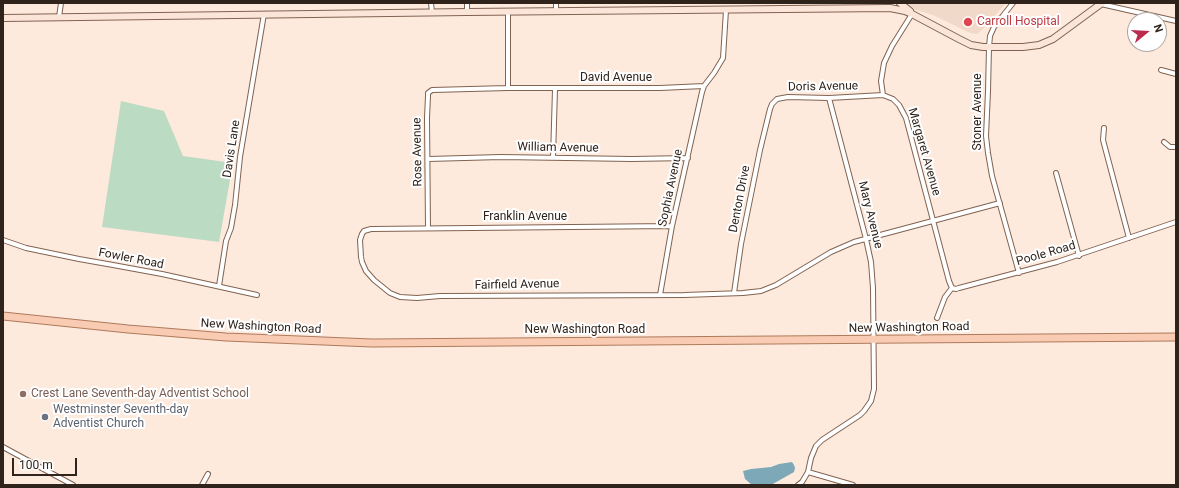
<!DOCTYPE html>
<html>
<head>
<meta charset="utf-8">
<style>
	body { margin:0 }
	#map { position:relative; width:1179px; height:488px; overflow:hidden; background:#feeadd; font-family:Roboto,sans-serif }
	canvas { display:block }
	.frame { position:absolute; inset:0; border:4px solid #2f231b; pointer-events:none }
	.north { position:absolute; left:1127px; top:12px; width:40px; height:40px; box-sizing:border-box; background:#fff; border:1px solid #aca7a4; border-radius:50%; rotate:72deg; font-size:11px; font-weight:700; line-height:16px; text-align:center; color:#2f231b }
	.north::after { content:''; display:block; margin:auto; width:14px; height:18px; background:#bc2b4d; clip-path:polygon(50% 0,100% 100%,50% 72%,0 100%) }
	.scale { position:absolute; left:12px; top:458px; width:65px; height:18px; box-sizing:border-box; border:2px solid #2f231b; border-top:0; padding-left:5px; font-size:12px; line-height:14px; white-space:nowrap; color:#2f231b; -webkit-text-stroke:3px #fff; paint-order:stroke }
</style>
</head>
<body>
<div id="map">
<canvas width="1179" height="488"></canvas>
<div class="frame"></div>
<div class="north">N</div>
<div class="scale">100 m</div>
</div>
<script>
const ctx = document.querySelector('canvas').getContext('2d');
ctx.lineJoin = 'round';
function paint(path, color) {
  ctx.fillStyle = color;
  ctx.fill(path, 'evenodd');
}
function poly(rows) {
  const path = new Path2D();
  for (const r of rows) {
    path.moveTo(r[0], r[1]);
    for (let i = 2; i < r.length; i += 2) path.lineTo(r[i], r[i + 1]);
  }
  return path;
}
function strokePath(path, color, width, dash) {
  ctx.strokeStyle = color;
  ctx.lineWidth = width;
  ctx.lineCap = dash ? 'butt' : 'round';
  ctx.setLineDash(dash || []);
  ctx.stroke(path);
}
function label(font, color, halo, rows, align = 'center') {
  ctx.font = font + ' Roboto,sans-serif';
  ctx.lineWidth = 4;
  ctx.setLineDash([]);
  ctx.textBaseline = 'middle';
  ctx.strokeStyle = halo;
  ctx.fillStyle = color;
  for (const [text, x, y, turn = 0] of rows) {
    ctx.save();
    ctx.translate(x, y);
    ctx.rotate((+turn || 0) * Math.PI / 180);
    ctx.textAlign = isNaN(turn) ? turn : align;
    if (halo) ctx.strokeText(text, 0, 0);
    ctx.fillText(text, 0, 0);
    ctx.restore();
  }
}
const built = poly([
	[897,3,1006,3,982,30,977,34,970,33,933,15,899,5]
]);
const green = poly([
	[121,101,164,111,183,156,233,163,219,242,102,227]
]);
const water = poly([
	[792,462,794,465,795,468,794,472,771,485,752,485,745,479,743,471,751,469,771,467,779,464]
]);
const street = poly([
	[431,3,432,12],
	[556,3,556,11],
	[1013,3,994,27,990,36,989,47,988,91,986,136,988,153,992,176,1019,273],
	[1101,4,1176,21],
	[467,12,467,3],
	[59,17,61,3],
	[1161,70,1176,74],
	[508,88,508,11],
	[883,95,881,81,884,63,892,46,912,14],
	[1104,128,1103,140,1129,238],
	[1164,142,1170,147,1176,147],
	[553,158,555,89],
	[428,159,501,157,632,159,688,158],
	[1056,173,1079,256],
	[672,226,371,229,364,231,362,234,360,240,361,257,362,262,366,271,374,280,390,293,400,297,417,298,440,296,684,295,743,293,761,291,776,285,831,252,854,242,1000,203],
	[428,228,427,118,428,96,428,93,432,90,508,88,660,88,704,86],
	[3,240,26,248,79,259,113,265,162,274,257,295],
	[219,286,226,241,231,228,235,205,240,157,264,14],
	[952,288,956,289,959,288,1057,262,1176,222],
	[734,293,741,244,760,150,770,109,772,104,777,99,788,97,829,98,883,95,893,99,899,105,906,118,949,281,952,288],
	[660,295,672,226,702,92,704,86,714,73,723,58,726,10],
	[937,318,945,297,952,288],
	[3,447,73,485],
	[808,472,853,485],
	[202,485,208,474],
	[798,485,802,482,808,472,811,458,816,446,822,440,860,415,864,411,871,401,874,389,873,288,871,262,866,239,829,98]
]);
const secondary = poly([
	[900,3,910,11],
	[3,18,467,12,890,8,905,11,912,14,959,39,971,45,983,47,1023,47,1039,45,1053,39,1102,3]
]);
const primary = poly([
	[3,316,128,329,226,337,372,343,1176,337]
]);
const markers = [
	[968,22,5,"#e0444e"],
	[23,394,4,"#8d6e63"],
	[45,417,4,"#6b7280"]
];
const healthNames = [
	["Carroll Hospital",977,22]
];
const streetNames = [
	["David Avenue",616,78],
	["Doris Avenue",823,87,-1],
	["Stoner Avenue",978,112,-90],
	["William Avenue",558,148,1],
	["Davis Lane",232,149,-81],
	["Rose Avenue",418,152,-91],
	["Margaret Avenue",924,152,74],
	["Sophia Avenue",671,188,-78],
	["Denton Drive",740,199,-79],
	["Mary Avenue",870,215,76],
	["Franklin Avenue",525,217],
	["Poole Road",1046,254,-16],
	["Fowler Road",131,259,11],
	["Fairfield Avenue",517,285,-1],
	["New Washington Road",261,327,3],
	["New Washington Road",909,328,-1],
	["New Washington Road",585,330]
];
const educationNames = [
	["Crest Lane Seventh-day Adventist School",31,394]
];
const worshipNames = [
	["Westminster Seventh-day",53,410],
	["Adventist Church",53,424]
];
paint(built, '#f1d9ca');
paint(green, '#bcdbc3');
paint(water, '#7ca8b7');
strokePath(street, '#806351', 6);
strokePath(secondary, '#806351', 8);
strokePath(primary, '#ae7a5c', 9);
strokePath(street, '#fff', 4);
strokePath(secondary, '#fbe5d9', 6);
strokePath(primary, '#f8cbb2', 7);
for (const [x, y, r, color] of markers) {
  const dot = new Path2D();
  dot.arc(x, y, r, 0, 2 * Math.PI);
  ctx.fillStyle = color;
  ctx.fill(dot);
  strokePath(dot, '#fff', 1.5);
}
label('12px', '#be3a42', '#fff', healthNames, 'left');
label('12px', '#2f231b', '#fff', streetNames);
label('12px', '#785e54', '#fff', educationNames, 'left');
label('12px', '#5b616d', '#fff', worshipNames, 'left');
</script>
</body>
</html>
